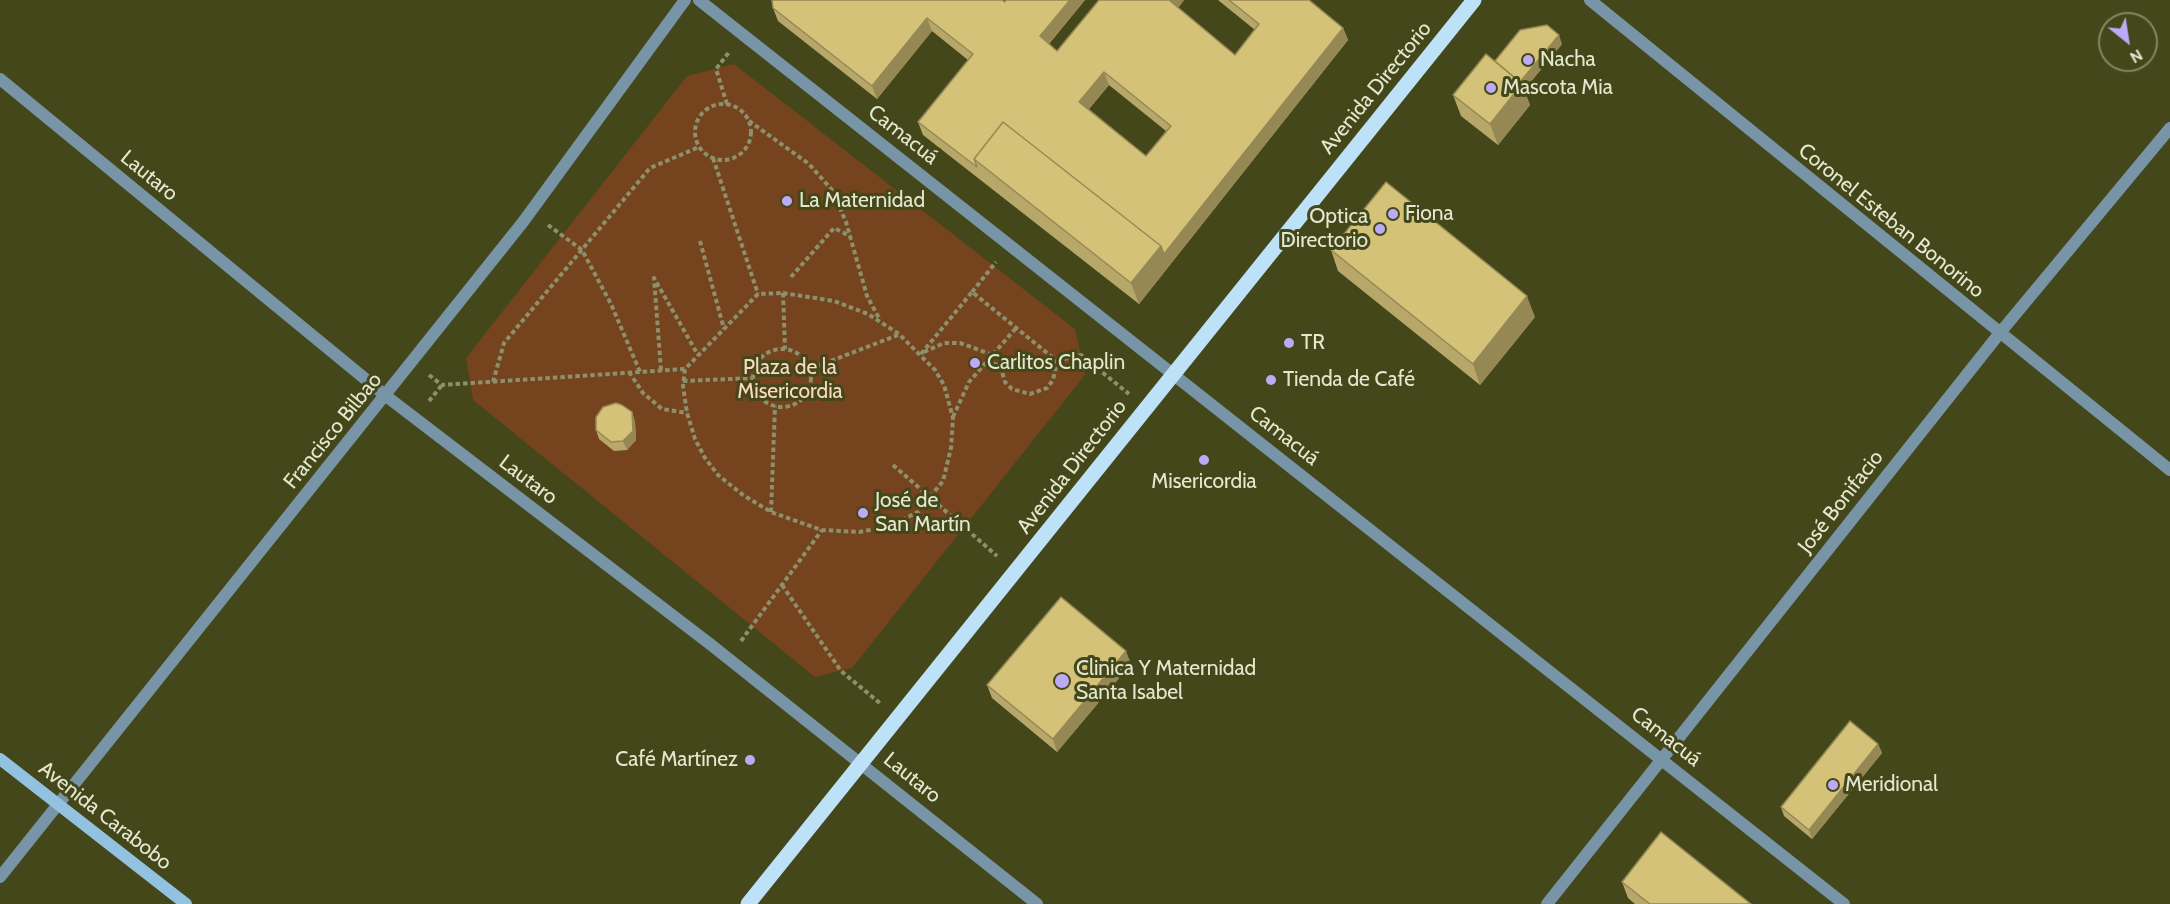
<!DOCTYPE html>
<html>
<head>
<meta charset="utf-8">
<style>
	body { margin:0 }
	#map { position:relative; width:2170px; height:904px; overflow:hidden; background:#43471a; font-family:Cabin,sans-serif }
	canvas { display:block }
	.north { position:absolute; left:2098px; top:12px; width:60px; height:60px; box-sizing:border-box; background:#43471a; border:2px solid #838762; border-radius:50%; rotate:150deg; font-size:16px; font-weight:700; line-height:24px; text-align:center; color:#e4e8cf }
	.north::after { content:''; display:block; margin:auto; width:21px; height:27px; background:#bcaaf6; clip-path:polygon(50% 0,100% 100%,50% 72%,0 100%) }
</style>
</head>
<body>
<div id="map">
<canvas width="2170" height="904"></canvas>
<div class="north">N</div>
</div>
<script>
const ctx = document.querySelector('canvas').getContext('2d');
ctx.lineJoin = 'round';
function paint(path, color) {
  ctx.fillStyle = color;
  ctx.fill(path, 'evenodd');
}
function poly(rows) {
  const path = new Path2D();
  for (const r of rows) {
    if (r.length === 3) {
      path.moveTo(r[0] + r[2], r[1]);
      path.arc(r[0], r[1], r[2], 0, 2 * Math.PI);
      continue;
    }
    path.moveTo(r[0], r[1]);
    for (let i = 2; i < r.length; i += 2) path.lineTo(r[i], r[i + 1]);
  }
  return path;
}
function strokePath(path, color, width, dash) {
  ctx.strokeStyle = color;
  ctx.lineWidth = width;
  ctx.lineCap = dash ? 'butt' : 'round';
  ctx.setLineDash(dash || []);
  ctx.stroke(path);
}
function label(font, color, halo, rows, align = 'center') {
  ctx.font = font + ' Cabin,sans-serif';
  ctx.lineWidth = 6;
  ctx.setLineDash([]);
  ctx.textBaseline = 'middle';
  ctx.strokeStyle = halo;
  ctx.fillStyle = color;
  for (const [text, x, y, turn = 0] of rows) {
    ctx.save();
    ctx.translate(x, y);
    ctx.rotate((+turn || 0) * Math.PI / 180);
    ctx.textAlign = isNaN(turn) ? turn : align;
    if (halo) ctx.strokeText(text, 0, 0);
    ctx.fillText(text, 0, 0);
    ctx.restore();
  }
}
const green = poly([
	[734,64,1075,329,1085,375,852,668,815,677,473,400,466,358,687,76]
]);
const path = poly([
	[723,132,28],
	[727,104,716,69,730,51],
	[749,121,809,164,832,190,846,222,867,296,880,320],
	[713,158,758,294],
	[548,225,582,250,611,304,640,372],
	[700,241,724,329],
	[791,277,834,228,850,236],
	[972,292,996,262],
	[783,293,834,301,868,314,899,334,935,370,944,385,953,418,951,448,943,481,918,512,890,526,859,532,822,530,771,512,743,495,718,475,705,458,695,439,687,413,683,386,685,369,758,294,783,293],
	[783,293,785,349],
	[782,378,29],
	[924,352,944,343,960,343,993,355],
	[921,354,972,292,1057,361],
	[1057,361,1081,355,1129,394],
	[986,363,1000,365,1005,382,1012,389,1030,394,1047,388,1053,380,1057,361],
	[810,369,898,335],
	[661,370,654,278,698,355],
	[629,372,643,393,662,409,687,413],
	[429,375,442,385,685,369],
	[683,381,753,378],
	[493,382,504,343,650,168,699,147],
	[429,401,442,385],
	[953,417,969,382,1016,328],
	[893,465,997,556],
	[771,512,775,406],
	[782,585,841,671,881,704],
	[741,641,822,530]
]);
const street = poly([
	[699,0,1844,904],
	[1590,0,2170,470],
	[0,79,386,396,710,644,1037,904],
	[0,877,523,222,685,0],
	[1547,904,1999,334,2170,128]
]);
const secondary = poly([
	[0,759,186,904]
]);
const primary = poly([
	[748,904,1474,0]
]);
const wall = poly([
	[1006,0,1085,0,1049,44,1057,51,1099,0,1184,0,1178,8,1235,55,1255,30,1218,0,1309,0,1343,28,1348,40,1139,304,923,135,918,122,968,60,932,31,877,99,778,21,773,8,1005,2],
	[1109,85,1166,131,1146,156,1089,109],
	[1562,44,1524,90,1530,105,1498,145,1461,116,1453,95,1495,61],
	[1331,250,1535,317,1480,385,1338,271],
	[632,412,635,422,636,440,627,450,614,451,599,439,596,430],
	[1131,664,1057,752,992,698,987,685],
	[1878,744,1882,753,1812,839,1784,816,1781,807],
	[1622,882,1751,904,1635,904,1628,898]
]);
const shadedWall = poly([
	[1070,0,1085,0,1044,49,1040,36],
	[1169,0,1184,0,1173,14],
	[927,18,932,31,877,99,872,86],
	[1343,28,1348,40,1139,304,1131,283,1161,246],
	[1559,35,1562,44,1524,90,1530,105,1498,145,1490,124,1516,87],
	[1104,72,1109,85,1084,115,1079,102],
	[1527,296,1535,317,1480,385,1473,364],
	[632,412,635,422,636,440,627,450,623,441],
	[1126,651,1131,664,1057,752,1053,739],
	[1878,744,1882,753,1812,839,1809,830]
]);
const building = poly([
	[772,0,1002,0,1005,2,1006,0,1070,0,1040,36,1057,51,1099,0,1169,0,1235,55,1259,24,1229,0,1309,0,1343,28,1164,254,1161,246,1003,122,974,159,977,167,918,122,973,54,927,18,872,86,773,8,772,0],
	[1104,72,1171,126,1146,156,1079,102,1104,72],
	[1547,25,1559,35,1520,82,1495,61,1520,30,1547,25],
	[1486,54,1522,84,1490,124,1453,95,1486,54],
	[1003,122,1161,246,1131,283,974,159,1003,122],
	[1386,182,1527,296,1473,364,1331,250,1386,182],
	[616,403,622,405,632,412,633,431,623,441,611,442,596,430,596,417,603,407,616,403],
	[1061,597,1126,651,1053,739,987,685,1061,597],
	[1850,721,1878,744,1809,830,1781,807,1850,721],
	[1661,832,1751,904,1650,904,1622,882,1661,832]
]);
const markers = [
	[1528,60,6,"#bcaaf6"],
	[1491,88,6,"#bcaaf6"],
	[787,201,6,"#bcaaf6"],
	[1393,214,6,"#bcaaf6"],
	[1380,229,6,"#bcaaf6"],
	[1289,343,6,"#bcaaf6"],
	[975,363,6,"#bcaaf6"],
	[1271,380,6,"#bcaaf6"],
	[1204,460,6,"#bcaaf6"],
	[863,513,6,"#bcaaf6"],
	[1062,681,8,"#bcaaf6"],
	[750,760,6,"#bcaaf6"],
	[1833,785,6,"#bcaaf6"]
];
const poiNames = [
	["Nacha",1540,60],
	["Mascota Mia",1503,88],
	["La Maternidad",799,201],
	["Fiona",1405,214],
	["Optica",1368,217,"right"],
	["Directorio",1368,241,"right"],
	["TR",1301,343],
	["Carlitos Chaplin",987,363],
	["Tienda de Café",1283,380],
	["Misericordia",1204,482,"center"],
	["José de",875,501],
	["San Martín",875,525],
	["Clinica Y Maternidad",1076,669],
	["Santa Isabel",1076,693],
	["Café Martínez",738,760,"right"],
	["Meridional",1845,785]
];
const streetNames = [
	["Avenida Directorio",1376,88,-51],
	["Camacuá",903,135,38],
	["Lautaro",149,176,39],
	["Coronel Esteban Bonorino",1891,221,39],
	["Francisco Bilbao",333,431,-51],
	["Camacuá",1284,436,38],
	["Avenida Directorio",1072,467,-52],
	["Lautaro",528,480,37],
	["José Bonifacio",1841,502,-52],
	["Camacuá",1666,737,38],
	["Lautaro",912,778,39],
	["Avenida Carabobo",105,816,38]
];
const parkNames = [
	["Plaza de la",790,368],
	["Misericordia",790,392]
];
paint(green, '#75431d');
strokePath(path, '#8c906c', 4, [4.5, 3]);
strokePath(street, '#7795a7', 12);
strokePath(secondary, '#92c2df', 12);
strokePath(primary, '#bde1f7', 15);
paint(wall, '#b7a768');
paint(shadedWall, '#958855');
paint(building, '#d5c279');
strokePath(building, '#958855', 1.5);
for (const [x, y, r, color] of markers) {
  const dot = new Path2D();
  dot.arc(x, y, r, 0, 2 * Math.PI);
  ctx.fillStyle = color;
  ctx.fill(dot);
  strokePath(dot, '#43471a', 2);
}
label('21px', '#e4e8cf', '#43471a', poiNames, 'left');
label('21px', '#e4e8cf', '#43471a', streetNames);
label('21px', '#fcd9c2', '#43471a', parkNames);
</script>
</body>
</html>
